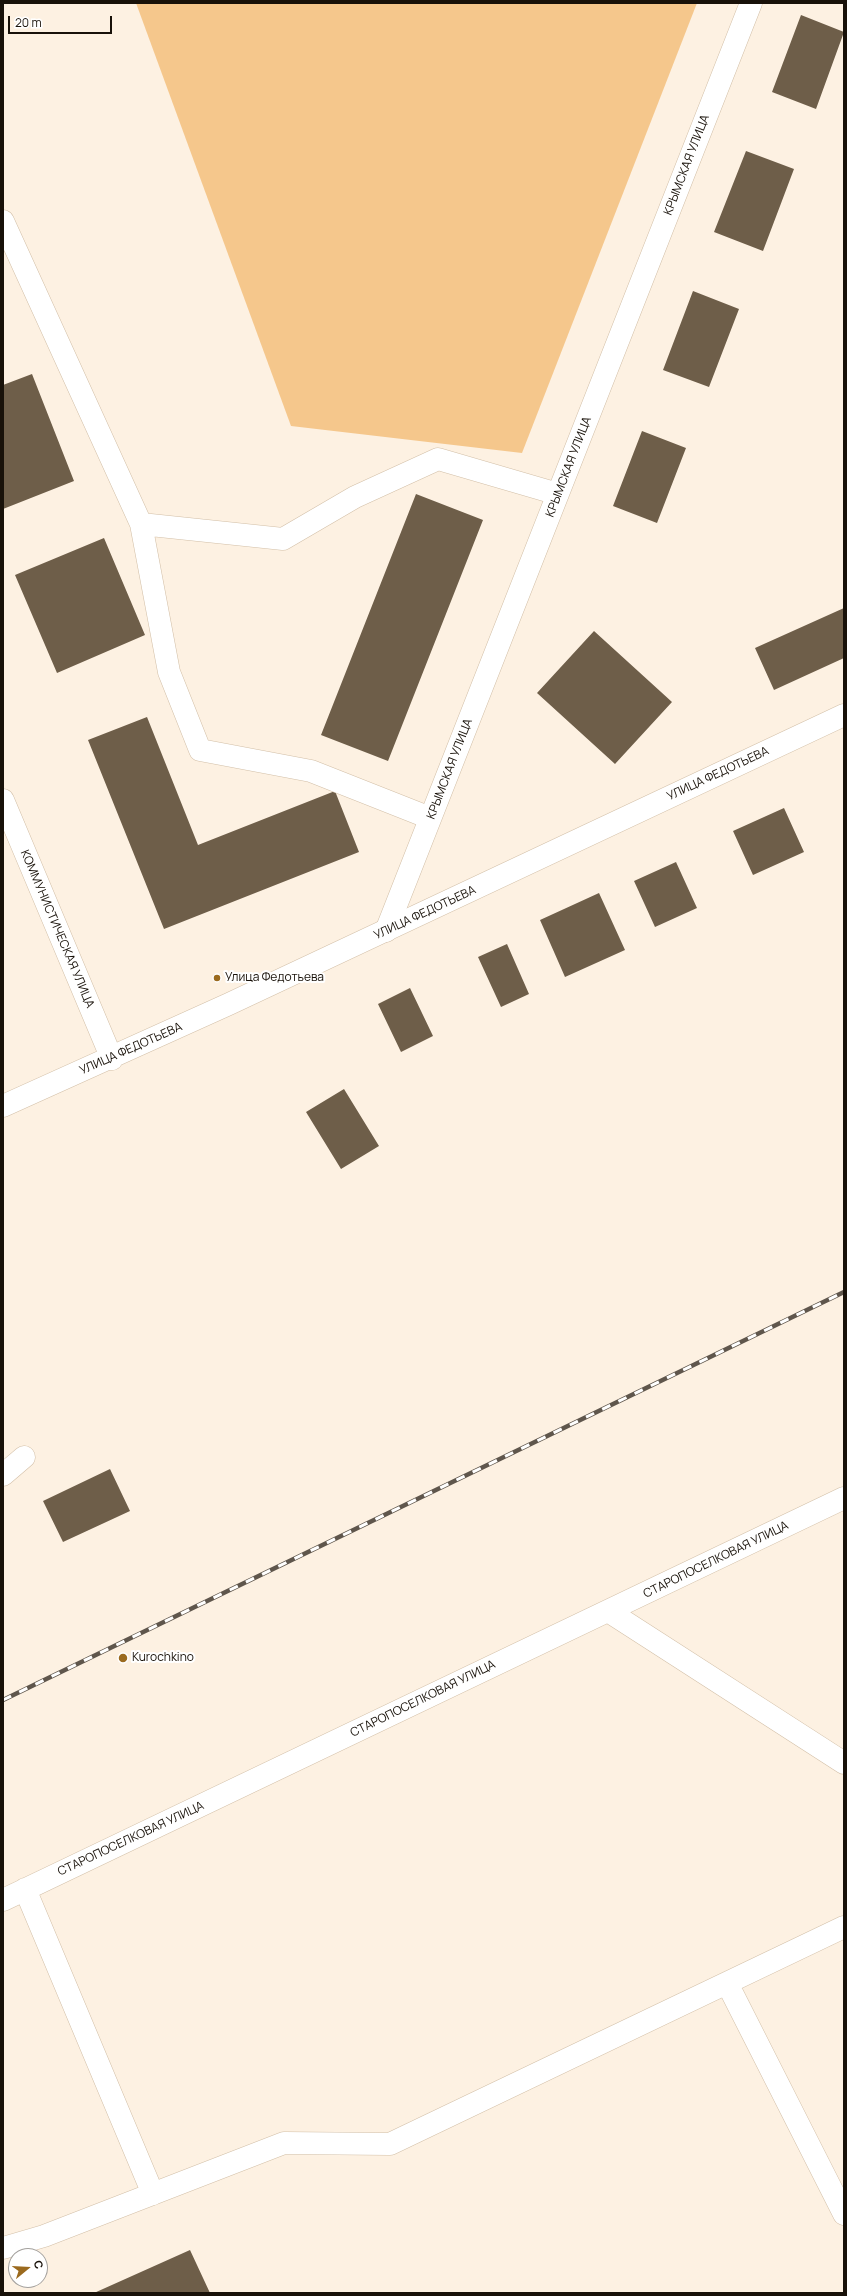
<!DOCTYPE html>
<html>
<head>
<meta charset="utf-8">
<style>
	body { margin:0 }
	#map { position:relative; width:847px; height:2296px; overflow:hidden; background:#fdf1e2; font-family:Manrope,sans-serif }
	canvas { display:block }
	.frame { position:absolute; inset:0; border:4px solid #181109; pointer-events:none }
	.north { position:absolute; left:8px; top:2248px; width:40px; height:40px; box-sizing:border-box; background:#fff; border:1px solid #a3a09d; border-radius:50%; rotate:72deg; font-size:11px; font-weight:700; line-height:16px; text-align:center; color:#181109 }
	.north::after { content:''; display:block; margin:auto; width:14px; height:18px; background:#9b6a1e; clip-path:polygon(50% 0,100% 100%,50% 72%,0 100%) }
	.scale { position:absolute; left:8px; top:16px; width:104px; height:18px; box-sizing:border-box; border:2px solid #181109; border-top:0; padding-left:5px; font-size:12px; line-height:14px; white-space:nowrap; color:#181109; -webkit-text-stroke:3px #fff; paint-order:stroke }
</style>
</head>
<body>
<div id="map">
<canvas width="847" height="2296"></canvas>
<div class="frame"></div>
<div class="north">С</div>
<div class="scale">20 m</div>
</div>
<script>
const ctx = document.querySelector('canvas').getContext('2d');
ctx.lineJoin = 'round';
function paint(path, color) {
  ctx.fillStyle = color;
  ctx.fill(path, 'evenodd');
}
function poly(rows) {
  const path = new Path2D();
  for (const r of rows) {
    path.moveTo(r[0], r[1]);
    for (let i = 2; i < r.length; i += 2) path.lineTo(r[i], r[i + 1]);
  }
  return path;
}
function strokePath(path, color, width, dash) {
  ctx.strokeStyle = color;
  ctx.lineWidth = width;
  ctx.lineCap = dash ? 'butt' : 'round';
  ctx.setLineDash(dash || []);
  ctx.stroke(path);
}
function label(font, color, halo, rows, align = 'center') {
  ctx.font = font + ' Manrope,sans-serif';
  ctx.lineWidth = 4;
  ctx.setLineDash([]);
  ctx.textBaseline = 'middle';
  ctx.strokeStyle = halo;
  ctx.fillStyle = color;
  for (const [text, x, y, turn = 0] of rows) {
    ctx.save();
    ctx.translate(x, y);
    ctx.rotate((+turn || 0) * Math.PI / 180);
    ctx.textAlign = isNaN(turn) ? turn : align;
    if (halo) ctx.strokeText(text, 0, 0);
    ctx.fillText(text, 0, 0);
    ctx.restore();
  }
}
const green = poly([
	[136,3,697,3,522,453,291,426]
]);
const building = poly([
	[801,15,844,32,816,109,772,92],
	[746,151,794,169,763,251,714,232],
	[693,291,739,309,709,387,663,370],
	[32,374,74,481,3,509,3,385],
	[642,431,686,448,657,523,613,506],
	[416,494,483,520,388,761,321,735],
	[104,538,145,635,57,673,15,575],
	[844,608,844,658,774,690,755,648],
	[594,631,672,702,615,764,537,693],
	[147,717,198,845,335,791,359,852,164,929,88,740],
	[784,808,804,852,753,875,733,831],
	[676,862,697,908,655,927,634,881],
	[599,893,625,950,565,977,540,920],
	[507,944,529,994,501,1007,478,957],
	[410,988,433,1036,401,1052,378,1004],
	[344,1089,379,1146,341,1169,306,1112],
	[110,1469,130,1511,63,1542,43,1501],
	[190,2250,210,2293,94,2293]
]);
const minor = poly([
	[3,221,141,524,169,672,200,750,311,771,430,818],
	[141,524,283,539,355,497,438,459,558,494],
	[386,931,751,3],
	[3,1475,24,1457],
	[608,1611,844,1763],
	[25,1889,153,2194],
	[3,1900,844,1498],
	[727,1983,844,2214],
	[3,2248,44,2236,284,2143,390,2144,844,1927]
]);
const major = poly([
	[3,800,112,1059],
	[3,1106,229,1004,844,715]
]);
const rail = poly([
	[3,1700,844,1292]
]);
const markers = [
	[217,978,4,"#9b6a1e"],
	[123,1658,5,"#9b6a1e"]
];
const streetNames = [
	["КРЫМСКАЯ УЛИЦА",687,165,-69],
	["КРЫМСКАЯ УЛИЦА",569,467,-69],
	["КРЫМСКАЯ УЛИЦА",450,769,-69],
	["УЛИЦА ФЕДОТЬЕВА",718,774,-25],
	["УЛИЦА ФЕДОТЬЕВА",425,913,-25],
	["КОММУНИСТИЧЕСКАЯ УЛИЦА",57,929,67],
	["УЛИЦА ФЕДОТЬЕВА",131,1049,-24],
	["СТАРОПОСЕЛКОВАЯ УЛИЦА",716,1560,-26],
	["СТАРОПОСЕЛКОВАЯ УЛИЦА",423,1699,-26],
	["СТАРОПОСЕЛКОВАЯ УЛИЦА",131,1839,-25]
];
const poiNames = [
	["Улица Федотьева",225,978],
	["Kurochkino",132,1658]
];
paint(green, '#f5c78c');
paint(building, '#6e5e49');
strokePath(minor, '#d2bfa7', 23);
strokePath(major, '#d2bfa7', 23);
strokePath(minor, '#fff', 22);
strokePath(major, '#fff', 22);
strokePath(rail, '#5f564c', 4.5);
strokePath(rail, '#fff', 3, [9]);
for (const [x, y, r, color] of markers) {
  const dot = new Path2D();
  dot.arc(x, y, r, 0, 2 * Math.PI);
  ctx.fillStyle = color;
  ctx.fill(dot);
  strokePath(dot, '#fff', 1.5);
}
label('12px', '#181109', '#fff', streetNames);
label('12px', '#181109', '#fff', poiNames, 'left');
</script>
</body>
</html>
